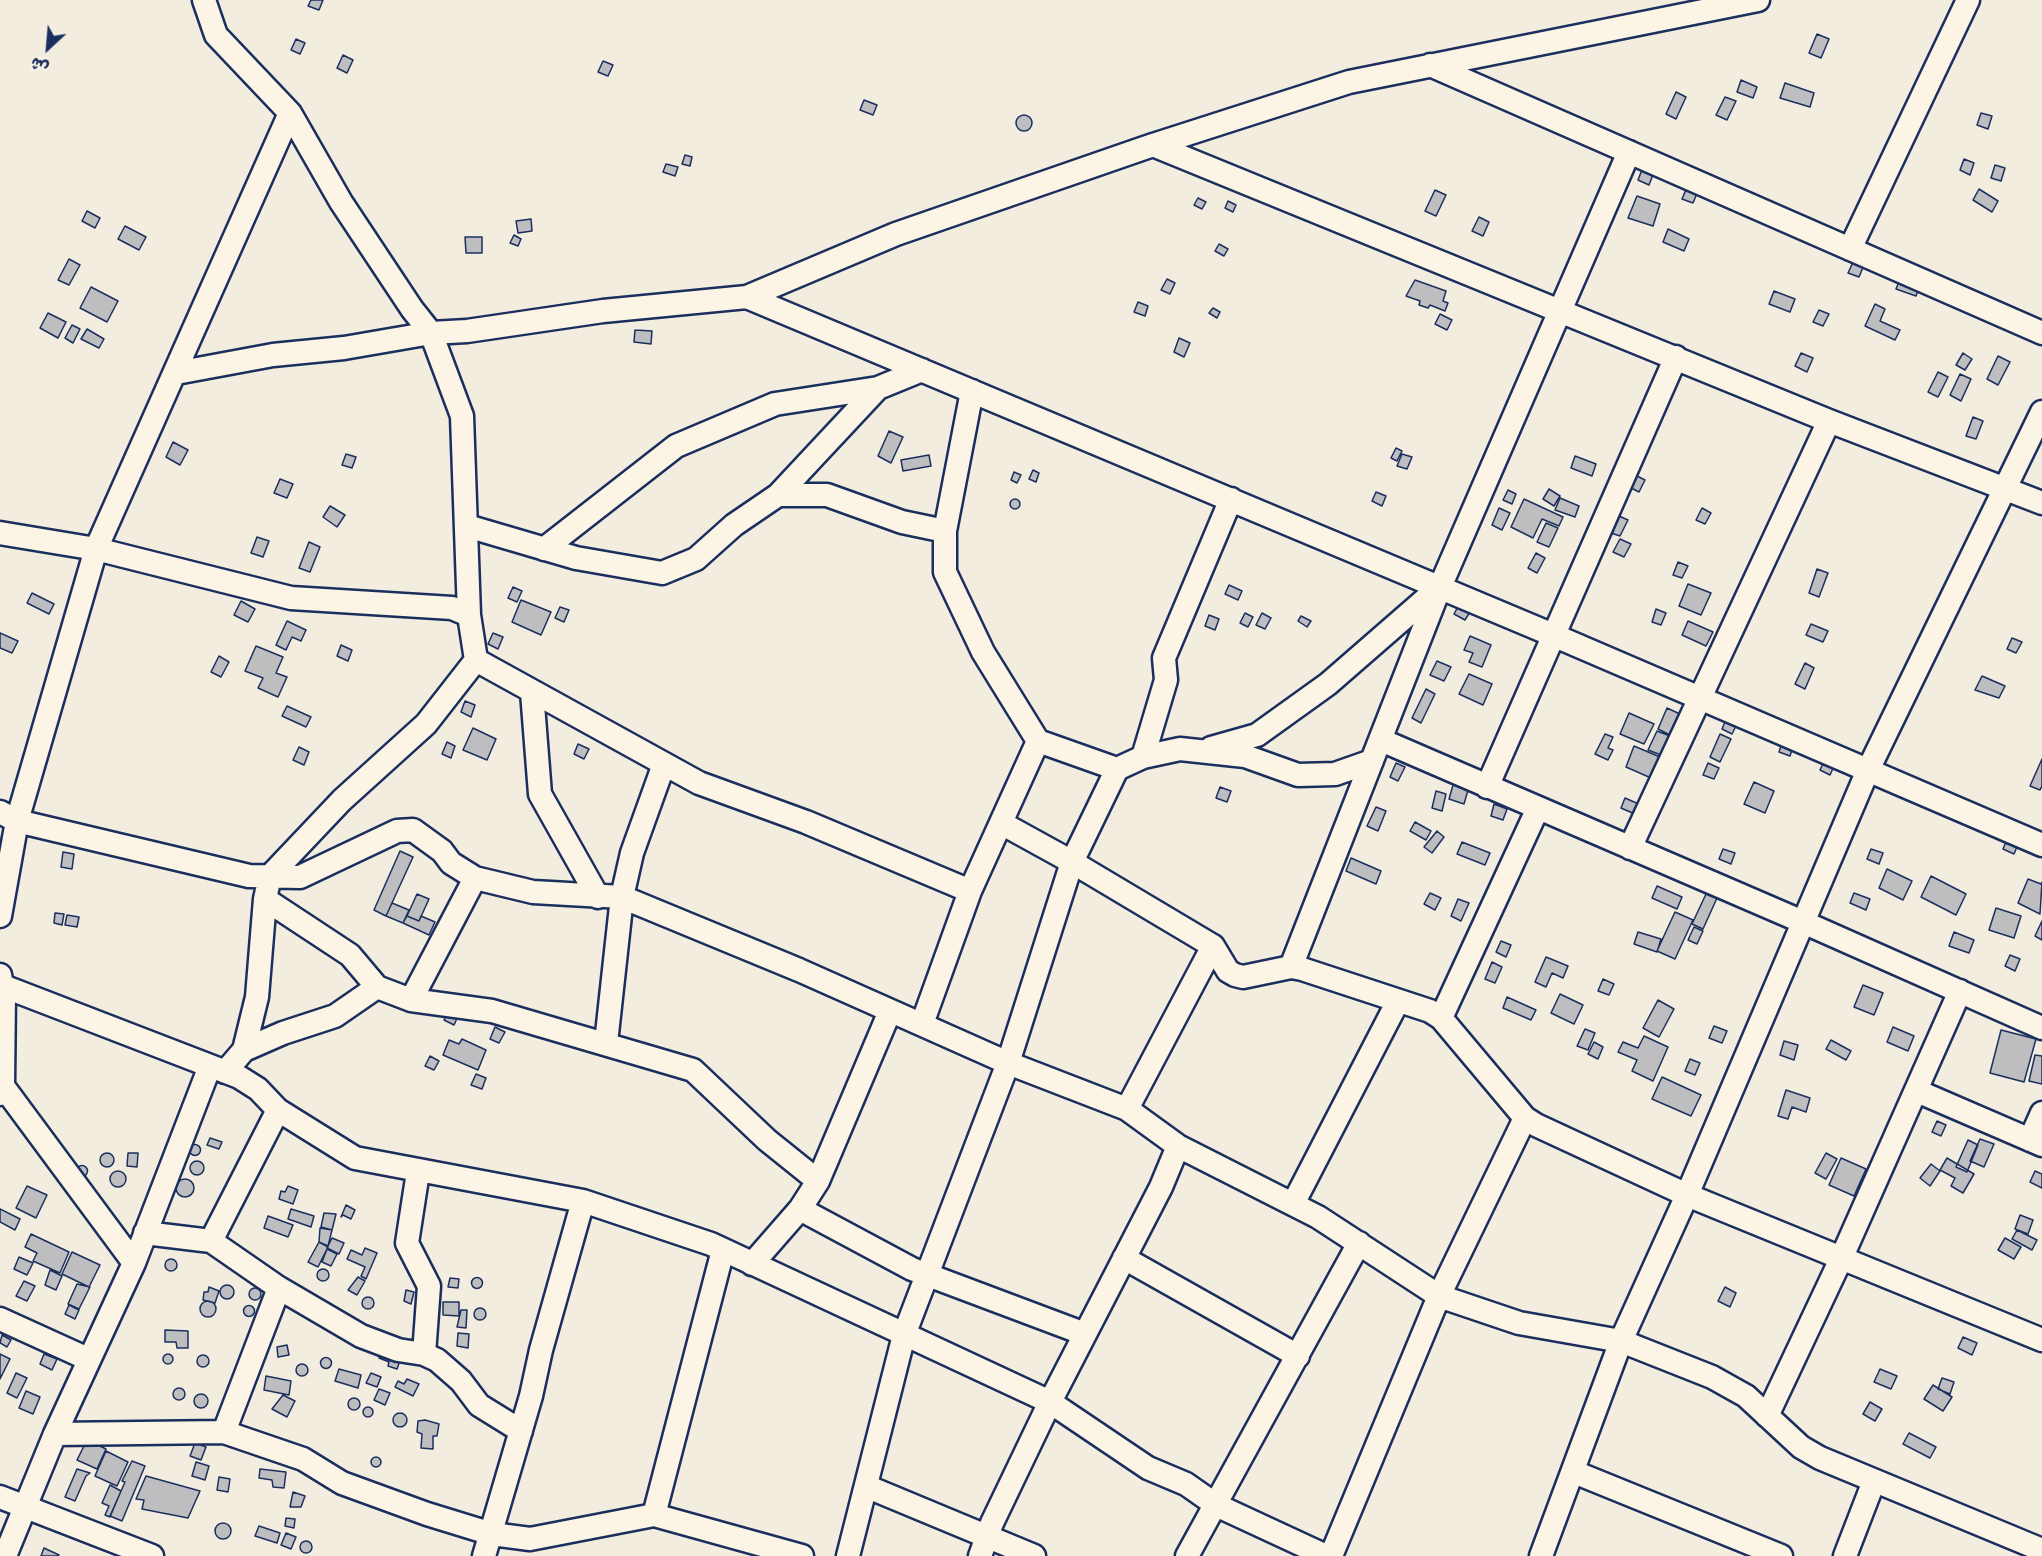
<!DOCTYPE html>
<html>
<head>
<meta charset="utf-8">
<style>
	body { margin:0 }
	#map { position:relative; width:2042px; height:1556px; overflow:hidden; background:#f3ede0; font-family:Mynerve,"Playpen Sans Arabic",sans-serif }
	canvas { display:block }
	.north { position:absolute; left:18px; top:18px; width:60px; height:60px; -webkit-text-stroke:4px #fcf5e5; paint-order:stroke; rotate:206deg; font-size:16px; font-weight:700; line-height:24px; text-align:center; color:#1b2f5e }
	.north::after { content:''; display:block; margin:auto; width:21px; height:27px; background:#1b2f5e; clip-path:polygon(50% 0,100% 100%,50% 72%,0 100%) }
</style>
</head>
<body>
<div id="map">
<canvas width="2042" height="1556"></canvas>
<div class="north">ش</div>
</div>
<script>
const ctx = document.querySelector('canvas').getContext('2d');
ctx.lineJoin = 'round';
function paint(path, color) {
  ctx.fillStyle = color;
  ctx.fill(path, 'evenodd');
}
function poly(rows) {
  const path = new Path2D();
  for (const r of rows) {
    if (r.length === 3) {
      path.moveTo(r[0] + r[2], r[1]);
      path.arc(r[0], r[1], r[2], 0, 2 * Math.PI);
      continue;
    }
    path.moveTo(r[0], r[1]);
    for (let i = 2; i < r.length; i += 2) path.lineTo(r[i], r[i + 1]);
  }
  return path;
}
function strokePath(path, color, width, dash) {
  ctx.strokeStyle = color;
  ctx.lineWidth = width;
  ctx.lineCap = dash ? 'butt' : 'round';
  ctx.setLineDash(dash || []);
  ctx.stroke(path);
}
const building = poly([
	[311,0,323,0,319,10,308,6,311,0],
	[1817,34,1829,39,1821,58,1809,53,1817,34],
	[296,39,305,43,300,54,291,50,296,39],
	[343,55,353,60,347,73,337,68,343,55],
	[603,61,613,65,608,76,598,72,603,61],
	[1741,80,1757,87,1753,98,1737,92,1741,80],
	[1785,83,1814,93,1810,107,1780,98,1785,83],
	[1676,92,1686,97,1676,119,1666,114,1676,92],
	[1725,97,1736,101,1727,120,1716,115,1725,97],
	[864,100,877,105,873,115,860,110,864,100],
	[1981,113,1992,116,1988,129,1977,125,1981,113],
	[1024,123,8],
	[685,155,692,157,690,166,682,164,685,155],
	[1964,159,1974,163,1970,175,1960,170,1964,159],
	[666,164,678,167,675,176,663,172,666,164],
	[1995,165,2005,168,2001,181,1991,178,1995,165],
	[1643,167,1654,172,1649,185,1638,180,1643,167],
	[1687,187,1698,191,1693,203,1682,199,1687,187],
	[1979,189,1998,201,1992,212,1973,200,1979,189],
	[1435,190,1446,195,1436,216,1425,211,1435,190],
	[1637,196,1660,204,1653,226,1628,218,1637,196],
	[1198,198,1206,202,1202,209,1194,205,1198,198],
	[1228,201,1236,205,1233,212,1225,208,1228,201],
	[87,211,100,218,95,228,82,221,87,211],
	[1479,217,1489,222,1483,236,1472,231,1479,217],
	[531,219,532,231,518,233,516,221,531,219],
	[125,226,146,237,139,250,118,239,125,226],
	[1668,229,1689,239,1684,251,1663,242,1668,229],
	[514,235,521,239,518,246,510,243,514,235],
	[465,237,482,237,482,253,466,253,465,237],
	[1219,244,1228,249,1224,256,1215,251,1219,244],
	[69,259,80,265,69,285,58,280,69,259],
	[1854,260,1864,265,1859,277,1848,273,1854,260],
	[1167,279,1175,283,1170,294,1161,290,1167,279],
	[1900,279,1920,286,1916,296,1896,289,1900,279],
	[1415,280,1446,291,1443,301,1448,303,1445,311,1430,305,1428,308,1419,305,1420,301,1406,296,1415,280],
	[91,287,118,301,107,322,80,308,91,287],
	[1774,291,1795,299,1790,312,1769,304,1774,291],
	[1138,302,1148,306,1145,316,1134,312,1138,302],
	[1875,304,1885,309,1880,321,1900,330,1895,340,1865,326,1875,304],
	[1213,308,1220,312,1217,318,1209,313,1213,308],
	[1819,310,1829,314,1823,326,1813,322,1819,310],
	[48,313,66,322,58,338,40,328,48,313],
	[1440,314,1452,320,1447,330,1435,324,1440,314],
	[72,325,80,329,73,343,65,338,72,325],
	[87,329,104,339,99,348,81,339,87,329],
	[635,330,652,331,651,344,634,342,635,330],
	[1179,338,1190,343,1184,357,1174,352,1179,338],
	[1801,353,1813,358,1807,372,1795,366,1801,353],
	[1963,353,1972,359,1965,370,1956,365,1963,353],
	[1998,356,2010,362,1998,385,1987,379,1998,356],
	[1938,372,1948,377,1938,397,1928,392,1938,372],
	[1960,374,1971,379,1961,401,1950,395,1960,374],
	[1973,417,1983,421,1976,439,1966,436,1973,417],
	[889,431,903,437,891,463,878,456,889,431],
	[173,442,188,450,180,465,166,457,173,442],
	[1396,448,1402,451,1397,461,1391,458,1396,448],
	[346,454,356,457,352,468,342,465,346,454],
	[1402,454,1412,457,1407,469,1397,466,1402,454],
	[929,455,931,466,903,471,901,460,929,455],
	[1575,456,1596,464,1592,476,1571,468,1575,456],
	[1033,470,1039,473,1036,482,1029,479,1033,470],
	[1014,472,1021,475,1017,483,1011,480,1014,472],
	[1635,475,1645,480,1639,492,1629,487,1635,475],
	[280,479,293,484,287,498,274,493,280,479],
	[1549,489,1560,496,1554,506,1543,499,1549,489],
	[1508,490,1516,494,1512,504,1503,500,1508,490],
	[1376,492,1386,496,1382,506,1372,501,1376,492],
	[1560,498,1579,506,1575,517,1555,510,1560,498],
	[1524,499,1563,517,1559,526,1542,519,1533,538,1511,527,1524,499],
	[1015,504,5],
	[330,506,345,515,337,527,323,517,330,506],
	[1499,508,1510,513,1502,530,1492,525,1499,508],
	[1702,508,1711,513,1705,524,1696,520,1702,508],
	[1619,516,1628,520,1620,536,1611,533,1619,516],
	[1546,523,1558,528,1549,547,1537,542,1546,523],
	[257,537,269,541,263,557,251,553,257,537],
	[1620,539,1631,544,1624,557,1613,552,1620,539],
	[309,542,320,547,310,572,299,568,309,542],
	[1536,553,1545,558,1537,573,1528,568,1536,553],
	[1678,562,1688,566,1682,578,1673,575,1678,562],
	[1817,569,1828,573,1819,597,1809,593,1817,569],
	[1688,584,1711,593,1701,615,1679,606,1688,584],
	[1229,585,1242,591,1238,600,1225,594,1229,585],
	[513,587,522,591,517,602,508,598,513,587],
	[32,593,54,604,49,614,27,603,32,593],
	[521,600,551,612,541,635,512,622,521,600],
	[241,601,255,609,248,622,234,615,241,601],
	[1461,601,1473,607,1465,620,1454,614,1461,601],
	[560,607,569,610,564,622,555,618,560,607],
	[1656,609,1666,613,1661,625,1652,622,1656,609],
	[1245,613,1253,617,1248,627,1240,623,1245,613],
	[1262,613,1271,618,1265,629,1256,625,1262,613],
	[1209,615,1219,619,1215,630,1205,626,1209,615],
	[1301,616,1311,621,1307,627,1298,621,1301,616],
	[287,621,306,630,301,641,292,637,286,650,276,645,287,621],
	[1688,621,1713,632,1706,646,1682,635,1688,621],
	[1811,624,1828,631,1823,642,1806,635,1811,624],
	[0,633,18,641,12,653,0,648,0,633],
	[493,633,503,637,498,649,488,644,493,633],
	[1470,636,1491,645,1482,667,1469,662,1473,653,1464,650,1470,636],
	[2012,638,2022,642,2016,653,2007,649,2012,638],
	[341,645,352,650,348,661,337,656,341,645],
	[256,646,283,657,276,673,287,677,278,697,258,688,263,678,245,671,256,646],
	[219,656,229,662,221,677,211,672,219,656],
	[1437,661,1451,667,1444,681,1430,675,1437,661],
	[1805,663,1814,668,1805,689,1795,684,1805,663],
	[1469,674,1492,684,1483,705,1459,694,1469,674],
	[1982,676,2005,686,1999,698,1975,690,1982,676],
	[1426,689,1435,694,1421,723,1412,718,1426,689],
	[465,701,475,705,471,717,461,712,465,701],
	[287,706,311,717,306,727,282,716,287,706],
	[1667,708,1680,714,1670,735,1658,729,1667,708],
	[1629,713,1654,724,1644,744,1620,734,1629,713],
	[1727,717,1738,722,1732,734,1722,729,1727,717],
	[473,728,496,739,487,760,463,750,473,728],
	[1657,731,1670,736,1661,755,1648,750,1657,731],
	[1605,734,1613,737,1608,748,1613,750,1608,760,1595,754,1605,734],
	[1720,734,1731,739,1720,762,1710,757,1720,734],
	[1783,740,1794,744,1790,756,1779,752,1783,740],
	[447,742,455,746,451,758,442,754,447,742],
	[578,744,589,749,584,759,574,754,578,744],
	[1634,746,1660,757,1651,778,1626,767,1634,746],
	[299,747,309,752,304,765,293,760,299,747],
	[1826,757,1836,762,1830,775,1820,770,1826,757],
	[2042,759,2042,786,2040,790,2030,786,2042,759],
	[1396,763,1405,767,1398,781,1390,777,1396,763],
	[1708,763,1719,768,1714,779,1703,775,1708,763],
	[1754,782,1774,791,1765,813,1744,804,1754,782],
	[1453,785,1468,790,1464,804,1449,799,1453,785],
	[1220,787,1231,791,1227,802,1216,798,1220,787],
	[1436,791,1446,794,1442,811,1432,808,1436,791],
	[1625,798,1641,805,1637,815,1621,808,1625,798],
	[1494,804,1507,809,1503,820,1491,816,1494,804],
	[1376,807,1386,811,1378,831,1367,826,1376,807],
	[1415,822,1431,831,1426,840,1410,831,1415,822],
	[1437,831,1444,837,1432,853,1424,847,1437,831],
	[2008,837,2019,842,2014,854,2003,849,2008,837],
	[1462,842,1490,853,1485,865,1457,854,1462,842],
	[1723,849,1735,853,1731,864,1719,859,1723,849],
	[1871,849,1883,853,1879,864,1867,859,1871,849],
	[400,851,413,857,386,916,374,910,400,851],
	[63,852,74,854,72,869,61,867,63,852],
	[1351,858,1381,871,1376,884,1346,871,1351,858],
	[1887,869,1912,881,1903,900,1879,888,1887,869],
	[1931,876,1966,894,1956,915,1921,897,1931,876],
	[2028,879,2041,884,2042,882,2040,914,2018,903,2028,879],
	[1657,886,1682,897,1677,909,1652,898,1657,886],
	[1430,893,1441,898,1435,910,1424,904,1430,893],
	[1854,893,1870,899,1866,910,1850,903,1854,893],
	[417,894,429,899,419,921,407,916,417,894],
	[1706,894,1717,898,1703,929,1692,924,1706,894],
	[1458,899,1469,903,1461,921,1451,916,1458,899],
	[392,903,409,910,403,923,386,916,392,903],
	[1996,908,2021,916,2014,938,1989,930,1996,908],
	[1675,912,1693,920,1675,959,1657,951,1675,912],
	[55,913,64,914,62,925,54,923,55,913],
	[67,915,79,917,77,927,65,925,67,915],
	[407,916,419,921,421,916,435,922,429,935,403,923,407,916],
	[2042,921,2042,940,2035,936,2042,921],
	[1694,927,1703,931,1697,944,1688,940,1694,927],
	[1638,932,1661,939,1657,952,1634,944,1638,932],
	[1954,932,1974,940,1969,953,1949,946,1954,932],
	[1501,941,1511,945,1506,957,1496,952,1501,941],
	[2010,955,2020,959,2015,971,2005,966,2010,955],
	[1546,957,1568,966,1563,978,1552,973,1546,987,1535,982,1546,957],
	[1492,962,1502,967,1495,983,1485,979,1492,962],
	[1603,979,1614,984,1609,995,1598,991,1603,979],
	[1863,985,1883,993,1874,1015,1854,1007,1863,985],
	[1560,994,1583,1005,1574,1024,1551,1013,1560,994],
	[1507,997,1536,1010,1531,1020,1503,1008,1507,997],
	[1658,1000,1674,1009,1659,1037,1643,1028,1658,1000],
	[449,1009,459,1014,454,1025,444,1020,449,1009],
	[1714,1026,1727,1031,1722,1043,1709,1038,1714,1026],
	[495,1027,505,1032,499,1043,490,1039,495,1027],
	[1893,1027,1914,1036,1908,1051,1887,1042,1893,1027],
	[1585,1029,1595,1033,1588,1050,1577,1046,1585,1029],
	[2001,1030,2036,1039,2024,1082,1990,1073,2001,1030],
	[1644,1036,1668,1047,1653,1081,1632,1071,1637,1060,1618,1052,1623,1042,1638,1048,1644,1036],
	[462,1039,486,1050,478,1070,443,1055,449,1040,459,1044,462,1039],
	[1831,1040,1851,1051,1846,1060,1826,1049,1831,1040],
	[1784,1041,1798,1045,1794,1060,1780,1055,1784,1041],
	[1594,1042,1603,1047,1598,1059,1588,1054,1594,1042],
	[2035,1055,2042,1056,2042,1084,2029,1081,2035,1055],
	[430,1056,439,1061,434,1070,425,1066,430,1056],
	[1690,1059,1700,1063,1695,1075,1685,1071,1690,1059],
	[476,1074,486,1078,482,1089,471,1085,476,1074],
	[1662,1077,1701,1095,1691,1116,1652,1099,1662,1077],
	[1786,1090,1810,1098,1806,1112,1792,1107,1788,1119,1778,1116,1786,1090],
	[1937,1121,1946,1125,1941,1136,1932,1132,1937,1121],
	[210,1138,222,1142,219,1149,207,1145,210,1138],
	[1980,1139,1994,1144,1984,1167,1970,1161,1980,1139],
	[1968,1140,1978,1145,1967,1172,1956,1167,1968,1140],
	[195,1150,5.5],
	[107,1160,7],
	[128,1153,138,1153,137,1167,127,1166,128,1153],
	[1826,1153,1837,1159,1826,1179,1815,1173,1826,1153],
	[1841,1158,1866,1169,1854,1196,1829,1185,1841,1158],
	[1947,1158,1974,1174,1963,1193,1951,1186,1955,1178,1940,1170,1947,1158],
	[197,1168,7],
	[1931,1164,1940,1171,1930,1186,1920,1178,1931,1164],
	[82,1171,5.5],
	[2035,1171,2042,1174,2042,1188,2030,1182,2035,1171],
	[118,1179,8],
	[185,1188,9],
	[27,1186,47,1195,36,1218,16,1208,27,1186],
	[288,1186,298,1190,293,1204,279,1199,281,1191,285,1192,288,1186],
	[346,1205,355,1210,351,1219,343,1215,341,1217,346,1205],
	[0,1209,20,1219,15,1230,0,1222,0,1209],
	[291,1209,314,1216,311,1227,288,1219,291,1209],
	[324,1213,336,1214,332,1230,321,1227,324,1213],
	[2020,1215,2033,1220,2028,1234,2015,1229,2020,1215],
	[268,1216,293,1225,288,1237,264,1228,268,1216],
	[320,1228,332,1230,328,1246,319,1242,320,1228],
	[2017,1230,2037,1240,2032,1250,2012,1239,2017,1230],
	[31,1234,69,1252,60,1273,33,1261,37,1253,25,1247,31,1234],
	[332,1238,344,1243,339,1254,327,1248,332,1238],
	[2005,1238,2021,1247,2014,1259,1998,1250,2005,1238],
	[319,1242,328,1247,318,1267,308,1262,319,1242],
	[365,1248,377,1253,366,1279,361,1276,365,1267,347,1259,351,1250,362,1255,365,1248],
	[327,1249,337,1254,331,1266,322,1262,327,1249],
	[72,1252,100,1265,89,1287,62,1274,72,1252],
	[19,1257,33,1263,27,1275,14,1269,19,1257],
	[171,1265,6],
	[323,1275,6],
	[50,1270,62,1276,56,1290,45,1285,50,1270],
	[358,1277,365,1281,357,1295,348,1290,358,1277],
	[477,1283,5.5],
	[450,1278,459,1279,458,1288,448,1287,450,1278],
	[24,1281,35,1286,27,1301,16,1296,24,1281],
	[77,1284,90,1287,79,1309,68,1304,77,1284],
	[227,1292,7],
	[209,1287,219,1291,215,1303,203,1300,204,1292,208,1292,209,1287],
	[1725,1287,1736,1293,1730,1307,1718,1301,1725,1287],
	[255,1294,6],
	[406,1290,414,1292,411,1304,404,1301,406,1290],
	[368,1303,6],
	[208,1309,8],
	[443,1302,459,1302,459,1316,443,1315,443,1302],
	[69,1305,79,1310,75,1319,65,1314,69,1305],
	[249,1311,5.5],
	[480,1314,6],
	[461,1310,467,1310,466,1328,457,1327,461,1310],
	[165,1330,188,1331,188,1348,177,1348,176,1342,165,1342,165,1330],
	[458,1333,469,1334,468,1348,457,1346,458,1333],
	[2,1335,11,1340,7,1347,0,1343,2,1335],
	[1963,1337,1977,1343,1972,1355,1958,1348,1963,1337],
	[287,1345,289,1355,278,1357,277,1347,287,1345],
	[381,1351,401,1358,397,1369,388,1366,389,1362,379,1358,381,1351],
	[0,1354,10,1359,0,1379,0,1354],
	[44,1354,57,1359,52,1370,40,1364,44,1354],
	[168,1359,5],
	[203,1361,6],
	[326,1363,5.5],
	[302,1370,6],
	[339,1369,361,1375,358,1388,335,1381,339,1369],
	[1880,1369,1897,1376,1891,1389,1874,1382,1880,1369],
	[16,1373,27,1378,17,1398,7,1393,16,1373],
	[371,1373,381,1377,377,1387,366,1383,371,1373],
	[266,1376,291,1381,289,1395,264,1390,266,1376],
	[1942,1378,1954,1382,1950,1394,1938,1389,1942,1378],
	[407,1379,419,1384,413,1396,395,1387,398,1381,404,1384,407,1379],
	[1933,1385,1952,1397,1943,1411,1924,1399,1933,1385],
	[179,1394,6],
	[379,1389,390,1393,385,1405,374,1400,379,1389],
	[26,1391,40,1397,33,1414,19,1408,26,1391],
	[201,1401,7],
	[283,1395,295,1401,287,1417,272,1409,283,1395],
	[354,1404,6],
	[1870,1402,1882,1409,1875,1421,1863,1414,1870,1402],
	[368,1412,5],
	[400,1420,7],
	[425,1420,439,1424,437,1436,433,1436,433,1449,421,1448,422,1434,417,1432,418,1421,425,1420],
	[1909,1433,1936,1447,1930,1458,1903,1444,1909,1433],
	[87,1440,106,1449,97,1469,77,1460,87,1440],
	[195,1443,206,1447,201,1460,190,1456,195,1443],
	[106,1451,128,1462,117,1486,95,1476,106,1451],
	[376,1462,5],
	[132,1461,145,1466,122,1521,110,1516,125,1482,122,1481,132,1461],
	[196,1462,209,1466,205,1480,192,1476,196,1462],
	[77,1469,90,1473,86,1476,75,1501,65,1497,77,1469],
	[260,1469,286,1472,284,1488,273,1487,272,1480,259,1478,260,1469],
	[146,1476,200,1491,188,1518,142,1509,144,1500,136,1499,146,1476],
	[219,1477,230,1479,228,1492,217,1490,219,1477],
	[110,1485,121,1491,110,1517,105,1515,109,1506,102,1503,110,1485],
	[293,1492,305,1496,301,1507,290,1507,293,1492],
	[286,1518,295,1519,294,1528,285,1526,286,1518],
	[223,1531,8],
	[259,1526,280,1533,277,1543,255,1536,259,1526],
	[286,1533,296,1537,291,1549,281,1545,286,1533],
	[306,1547,6],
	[44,1548,59,1555,58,1556,41,1556,44,1548]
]);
const minor = poly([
	[204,0,216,35,290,113,341,202,412,309,431,333,462,416,469,615,476,660,699,783,806,822,970,891],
	[1430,65,2042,333],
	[1153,145,1829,421,2042,503],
	[1850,249,1968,0],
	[747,297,1553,635,2042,845],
	[176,373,273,355,344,348,431,333,467,331,603,311,747,297,896,234,1153,145,1349,82,1758,0],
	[972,391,945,531,945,572,983,652,1038,741,1117,769,1143,757,1180,749,1245,756,1298,775,1335,774,1372,761],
	[778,495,878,388,922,370],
	[467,526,576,558,662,573,696,559,734,525,778,495,827,495,902,522,945,531],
	[0,533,96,549,291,598,452,608,469,615],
	[544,549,676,446,775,404,878,388],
	[532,692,540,794,598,897],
	[1381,740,1803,922,2042,1028],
	[1211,748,1257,735,1328,684,1436,590],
	[1143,757,1166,680,1164,658,1231,499],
	[1487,787,1676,357],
	[0,812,17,821,249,876,300,877,397,831,413,830,442,851,451,863,475,878,533,892,622,897,799,970,1008,1063,1127,1109,1178,1146,1318,1217,1439,1296,1519,1323,1621,1341,1712,1377,1746,1396,1801,1447,1820,1458,2042,1550],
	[1003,824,1072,862,1213,946,1228,971,1235,975,1243,977,1291,967,1302,969,1430,1011,1441,1018,1525,1118,1536,1125,1687,1195,2042,1340],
	[1630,848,1829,421],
	[265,899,350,955,377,987,411,1000,492,1011,693,1070,767,1140,818,1181],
	[0,916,17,821,96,549,290,113],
	[1291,967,1440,587,1629,152],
	[0,975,4,995,3,1085,0,1094],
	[3,986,239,1077,258,1089,278,1110,355,1158,583,1201,711,1244,1050,1402,1148,1468,1186,1484,1216,1505,1326,1556],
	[411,1000,475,878],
	[1441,1018,1538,808],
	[922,1024,970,891,1038,741],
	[606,1043,622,897,632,853,664,764],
	[244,1050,283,1033,335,1016,377,987],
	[225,1072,244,1050,257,997,265,899,270,876,342,800,426,724,476,660],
	[0,1082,134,1263],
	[1917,1091,2042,1145],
	[1127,1109,1213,946],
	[2030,1140,2042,1113],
	[418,1172,407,1243,429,1286,424,1354],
	[1293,1204,1398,1001],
	[800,1209,912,1269,1085,1334],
	[145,1233,211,1241,279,1288,361,1336,398,1350,424,1354,437,1360,461,1381,479,1405,521,1431],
	[211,1241,278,1110],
	[1124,1258,1298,1356],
	[752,1264,800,1209,818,1181,890,1011],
	[0,1319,88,1359],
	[1767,1416,1841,1259,1960,991],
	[224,1432,279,1288],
	[55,1434,224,1432,303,1459,342,1483,427,1514,492,1534,530,1539,654,1515,802,1556],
	[1574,1472,1781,1556],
	[868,1487,1034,1556],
	[0,1497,152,1556],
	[654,1515,723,1250],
	[5,1556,55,1434,134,1263,210,1066],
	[484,1556,531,1396,541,1350,583,1201],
	[848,1556,904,1335,1008,1063,1072,862,1117,769],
	[980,1556,992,1523,1050,1402,1161,1187,1178,1146],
	[1187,1556,1359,1243],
	[1331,1556,1439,1296,1525,1118],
	[1541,1556,1621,1341,1687,1195,1868,770,2042,412],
	[1845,1556,1874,1481]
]);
paint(building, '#bebec0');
strokePath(building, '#1b2f5e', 1.5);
strokePath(minor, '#1b2f5e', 27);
strokePath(minor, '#fcf5e5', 22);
</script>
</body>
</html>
